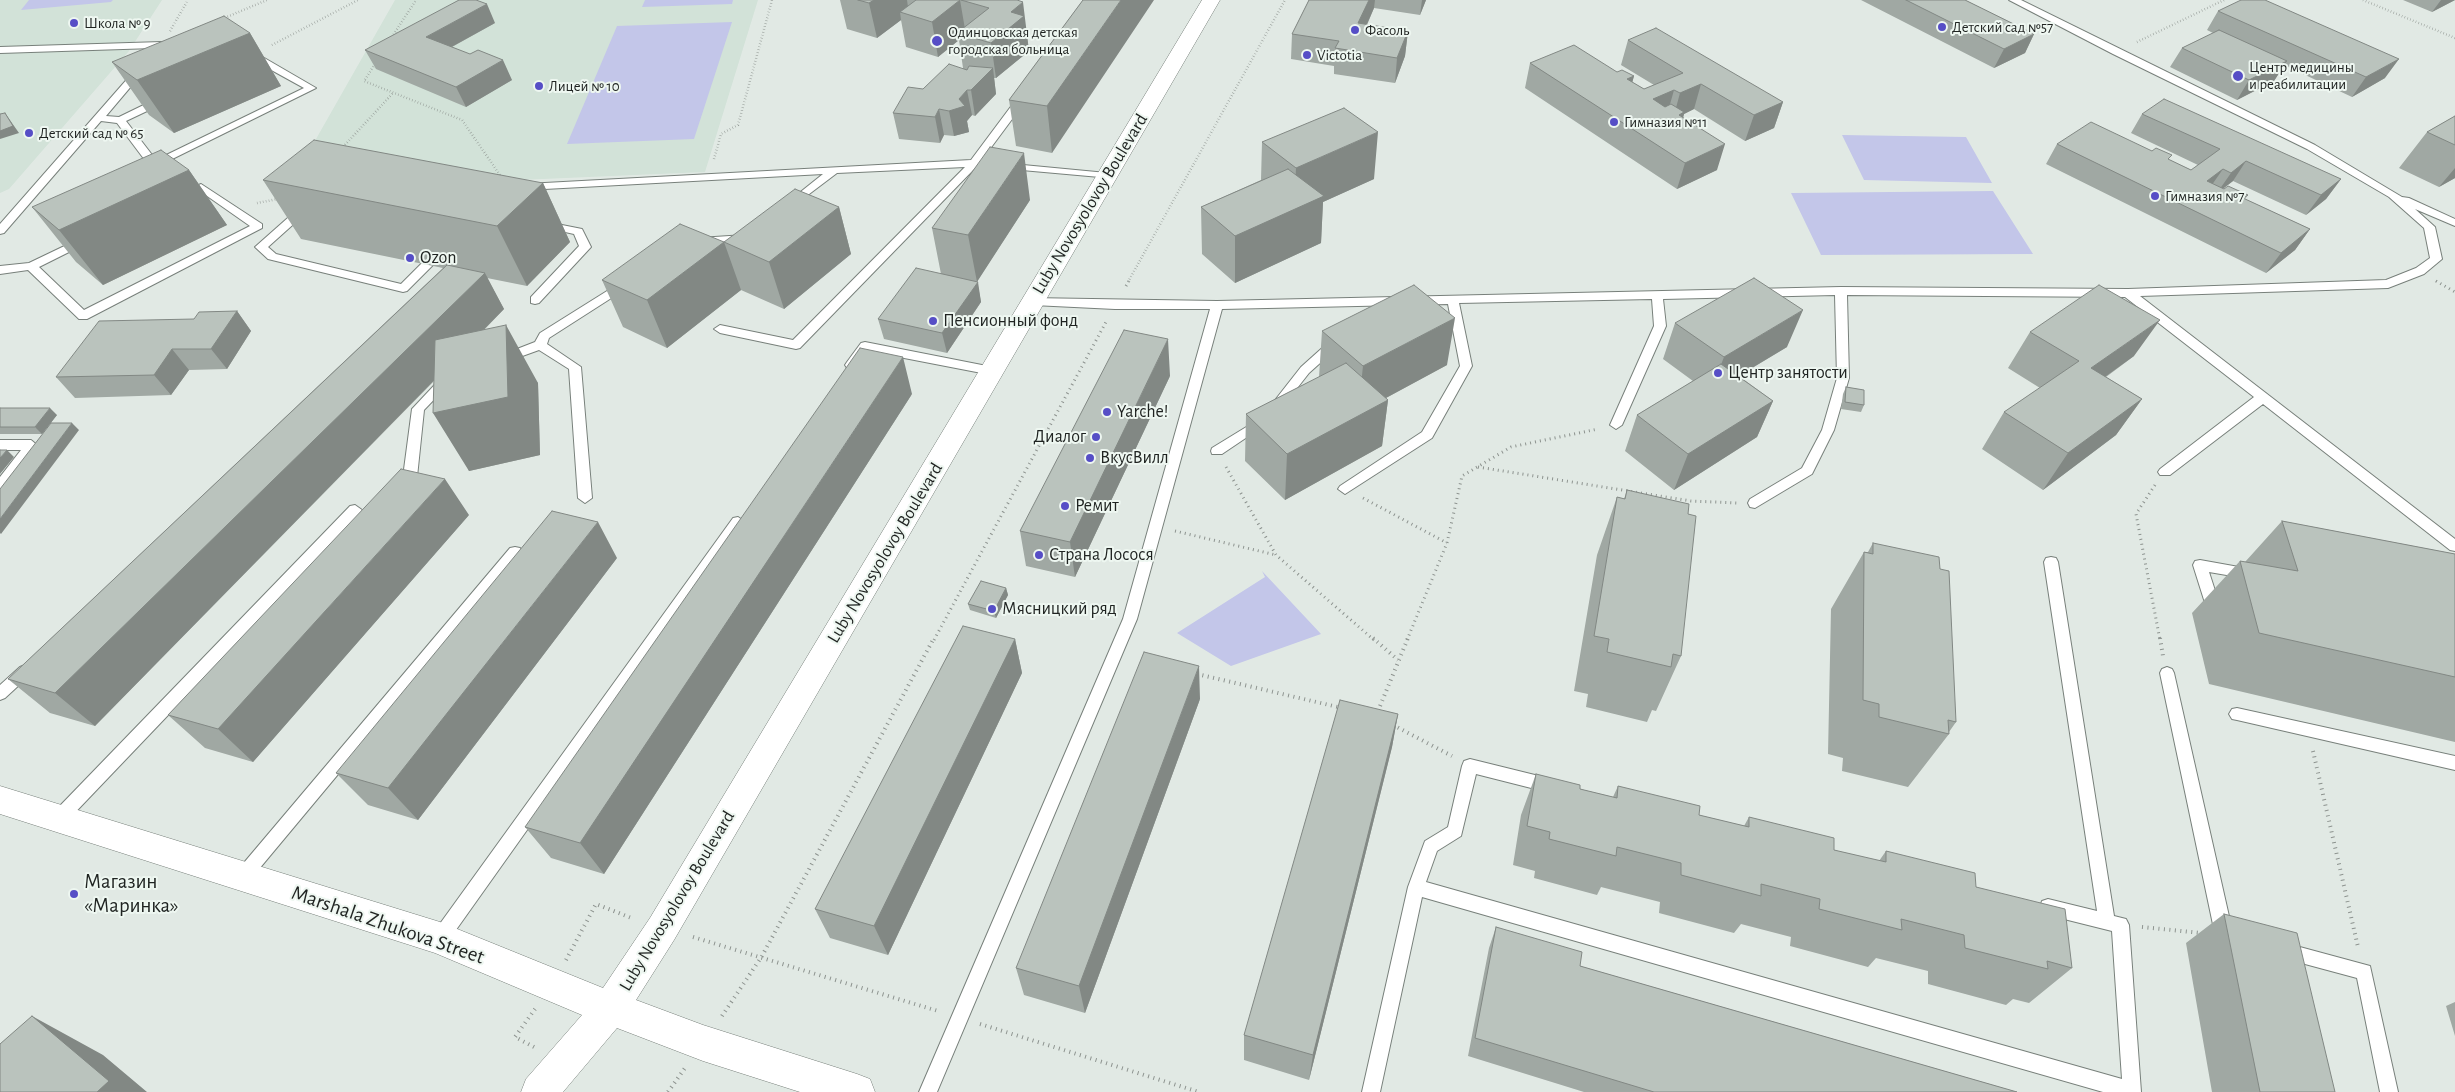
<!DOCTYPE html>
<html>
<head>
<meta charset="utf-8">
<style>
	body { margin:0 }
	canvas { display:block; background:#e1e9e4 }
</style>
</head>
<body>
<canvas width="2455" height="1092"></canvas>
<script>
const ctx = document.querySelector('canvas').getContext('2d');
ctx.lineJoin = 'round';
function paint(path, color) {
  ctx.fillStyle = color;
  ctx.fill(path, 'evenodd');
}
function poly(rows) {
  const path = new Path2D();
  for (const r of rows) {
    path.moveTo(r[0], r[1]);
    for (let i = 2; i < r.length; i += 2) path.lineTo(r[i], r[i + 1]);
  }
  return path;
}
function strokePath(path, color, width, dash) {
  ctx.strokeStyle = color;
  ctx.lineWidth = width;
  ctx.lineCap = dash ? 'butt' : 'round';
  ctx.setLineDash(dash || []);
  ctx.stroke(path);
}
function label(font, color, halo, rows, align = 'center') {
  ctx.font = font + ' "Alegreya Sans",sans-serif';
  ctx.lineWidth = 4;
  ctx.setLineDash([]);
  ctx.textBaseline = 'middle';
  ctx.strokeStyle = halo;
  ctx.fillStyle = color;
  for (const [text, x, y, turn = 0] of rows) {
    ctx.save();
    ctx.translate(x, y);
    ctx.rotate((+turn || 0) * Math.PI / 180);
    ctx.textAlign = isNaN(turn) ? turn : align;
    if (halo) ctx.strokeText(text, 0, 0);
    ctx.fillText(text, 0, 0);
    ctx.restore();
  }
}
const built = poly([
	[0,0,162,0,129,51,9,189,0,193],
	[395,0,758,0,705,172,287,190]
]);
const green = poly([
	[29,0,113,0,111,2,21,10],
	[645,0,733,0,732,4,642,7],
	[732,22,694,139,567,144,617,26],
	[1842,135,1966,137,1992,183,1864,180],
	[1993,191,2033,254,1821,255,1791,193],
	[1262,571,1321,634,1231,666,1177,633,1265,577]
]);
const pathFar2 = poly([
	[2363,0,2455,38],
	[222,19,267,0],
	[170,31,188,0],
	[392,37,416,0],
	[2137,42,2224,0],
	[272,45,358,0],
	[375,64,364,81,462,120,502,178],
	[343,147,393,93],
	[714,159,721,134,738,125,772,0],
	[257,203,278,199],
	[2436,281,2438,282],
	[1128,282,1285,0]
]);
const pathFar1 = poly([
	[2436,281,2455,292],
	[1126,286,1129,281],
	[1226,467,1276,555,1374,640],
	[1478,467,1691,501,1737,503],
	[2155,485,2136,514,2160,640],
	[1363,498,1447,543],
	[1175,531,1276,555],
	[934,640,1106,322],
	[1407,640,1447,543,1462,476,1511,447,1598,429]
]);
const path = poly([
	[1373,638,1398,660],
	[2160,638,2163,656],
	[1197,674,1342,708],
	[1378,711,1408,638],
	[1393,725,1452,756],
	[2313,751,2358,947],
	[2142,927,2201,933],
	[693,937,938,1011],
	[566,960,596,904,634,919],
	[722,1016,762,956,934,638],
	[980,1024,1199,1092],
	[534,1047,515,1037,535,1009],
	[668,1092,685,1068]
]);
const lane = poly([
	[2009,0,2021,0,2315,145,2402,197,2409,198,2455,219,2455,226,2415,209,2435,227,2442,259,2424,274,2388,288,2140,296,2455,539,2455,551,2450,550,2263,404,2170,475,2160,475,2158,472,2160,469,2254,397,2125,297,1847,295,1849,378,1834,430,1812,474,1755,508,1750,507,1748,503,1750,499,1802,468,1822,430,1837,378,1835,295,1663,299,1666,326,1622,425,1616,429,1610,425,1654,326,1652,299,1459,303,1472,366,1432,438,1345,494,1338,489,1340,486,1422,432,1460,366,1448,304,1222,309,1137,619,937,1092,919,1092,1123,619,1210,309,1115,309,1033,305,1029,304,1029,298,1217,301,1841,287,2128,289,2386,280,2416,268,2430,258,2424,228,2389,197,2307,149,2113,54,2009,0],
	[162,42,167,45,157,54,152,51,154,48,0,53,0,47,162,42],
	[254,52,316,88,154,168,150,167,117,123,101,121,4,233,0,234,0,224,136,69,144,71,106,116,119,117,156,99,164,99,164,103,126,121,156,160,304,88,246,56,254,52],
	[1022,96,1027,99,981,161,1107,173,1112,176,1111,178,977,166,800,348,796,349,720,333,714,329,720,325,793,340,965,167,837,173,792,207,788,206,788,202,823,174,526,190,521,187,526,184,971,160,1018,97,1022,96],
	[201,184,262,224,262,228,87,319,79,319,28,270,0,274,0,266,29,263,77,240,85,240,85,244,39,267,84,310,250,226,200,191,185,197,180,194,201,184],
	[303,207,308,210,307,212,268,247,276,254,401,284,423,262,427,261,433,265,407,291,403,292,268,259,255,247,299,208,303,207],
	[547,222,582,229,591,247,539,303,535,304,531,303,531,297,579,246,574,234,543,227,543,223,547,222],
	[745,235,751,238,749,240,699,244,693,241,699,238,745,235],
	[623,281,627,282,627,288,549,338,547,344,581,367,592,498,585,503,578,498,569,369,539,350,503,363,497,359,499,356,535,342,540,333,623,281],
	[1334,340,1338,341,1340,344,1338,347,1309,373,1280,410,1272,410,1270,407,1272,404,1301,367,1330,341,1334,340],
	[865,342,992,367,998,371,992,375,868,351,855,368,847,368,845,365,847,362,861,343,865,342],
	[446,376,450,377,452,380,450,383,424,410,417,477,415,480,405,480,403,477,412,409,442,377,446,376],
	[1261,418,1265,419,1267,422,1265,425,1222,454,1212,454,1211,451,1212,448,1261,418],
	[0,440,31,440,37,445,5,490,0,492,0,477,21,450,0,450,0,440],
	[355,505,362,510,360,514,66,822,60,824,54,822,52,817,54,812,350,506,355,505],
	[738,517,745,522,743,526,446,944,440,946,434,944,431,938,434,932,733,518,738,517],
	[515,547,520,548,522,552,520,556,249,881,243,884,237,881,235,876,237,871,510,548,515,547],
	[2051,557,2056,558,2058,562,2114,916,2126,919,2129,925,2141,1092,2103,1092,1422,897,1380,1092,1362,1092,1408,887,1425,841,1448,827,1462,766,1464,761,1470,759,1551,779,1557,781,1559,786,1557,791,1551,793,1476,774,1461,836,1437,851,1426,882,2122,1079,2112,931,2048,915,2042,913,2040,907,2042,901,2048,899,2097,911,2044,562,2046,558,2051,557],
	[2200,560,2250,569,2255,570,2257,574,2255,578,2250,579,2209,572,2219,603,2217,607,2212,609,2207,607,2205,603,2193,565,2195,561,2200,560],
	[25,665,30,667,32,671,30,675,5,698,0,700,0,685,20,667,25,665],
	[2167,667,2172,669,2174,673,2233,934,2230,940,2224,942,2218,940,2215,934,2160,673,2162,669,2167,667],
	[2237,708,2455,756,2455,770,2237,720,2232,719,2229,714,2232,709,2237,708],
	[2285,943,2370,966,2398,1092,2380,1092,2357,978,2279,957,2276,951,2279,945,2285,943]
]);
const secondary = poly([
	[1202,0,1220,0,674,940,636,1000,703,1025,857,1074,870,1079,875,1092,800,1092,703,1061,617,1028,563,1092,521,1092,526,1079,582,1015,435,953,0,814,0,786,440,922,603,988,650,918,1202,0]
]);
const wall = poly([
	[840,0,1017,0,1028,37,1027,37,1029,51,996,78,994,78,996,94,975,116,972,115,967,121,969,132,954,136,944,135,940,143,899,139,893,113,923,89,963,68,959,40,938,57,906,47,901,20,877,38,847,29],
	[1083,0,1052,153,1016,146,1009,100],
	[1309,0,1426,0,1420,15,1374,8,1367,25,1408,31,1405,56,1395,83,1334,74,1334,66,1291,59,1292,34],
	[1861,0,1965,0,2034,34,2025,53,1994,68],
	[2403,0,2455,0,2432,12],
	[2218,11,2385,78,2352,97,2284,65,2274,81,2237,100,2170,67,2182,48,2213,33,2207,30],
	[495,23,452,47,512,80,466,107,376,69,365,50],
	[250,33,281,86,174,133,149,115,112,62],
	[1628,40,1783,102,1774,128,1745,141,1694,109,1684,114,1683,118,1717,170,1677,189,1525,88,1530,63,1617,72,1634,76,1632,82,1644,89,1654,85,1621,65],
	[2142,114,2341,179,2326,199,2306,215,2233,181,2223,189,2248,195,2245,199,2310,229,2295,250,2266,273,2046,164,2057,144,2170,160,2191,170,2198,165,2131,133],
	[2455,116,2455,178,2439,187,2399,168,2427,132],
	[1262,142,1374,179,1323,202,1321,243,1235,283,1202,254,1201,207,1261,180],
	[189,170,227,225,103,285,76,262,32,207],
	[263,180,543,183,570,242,527,286,487,278,504,309,484,330,538,383,540,455,469,471,434,381,95,726,50,713,8,679,443,268,301,239],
	[1030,200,977,281,981,302,947,353,884,339,878,319,941,274,932,228],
	[839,207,851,254,784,309,741,290,667,348,623,327,602,280],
	[237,311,251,331,227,369,189,370,171,395,75,398,56,377,194,319],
	[1675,323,1787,347,1739,376,1773,401,1757,437,1674,490,1625,451,1637,415,1693,381,1663,359],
	[1322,331,1447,365,1386,398,1388,400,1382,446,1285,500,1245,461,1246,414,1319,377],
	[2030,332,2134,356,2106,377,2142,399,2116,435,2043,490,1982,449,2004,412,2040,388,2008,368],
	[1170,376,1075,577,1026,566,1020,531],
	[1846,387,1864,405,1861,412,1841,409,1843,394],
	[912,394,604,874,551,858,525,827],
	[0,408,57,415,42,434,0,434],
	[1627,490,1688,514,1681,656,1656,711,1652,710,1647,722,1586,707,1588,694,1574,691,1597,555,1617,497,1624,499],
	[469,515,253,762,205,748,168,715],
	[2282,521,2455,554,2455,742,2209,684,2192,613,2240,561,2245,562],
	[1873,543,1956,722,1949,732,1949,734,1908,787,1842,771,1843,758,1828,754,1831,609,1864,552,1868,552],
	[617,558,418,820,368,805,336,773],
	[1006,588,1008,595,996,618,970,610,968,604],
	[1015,639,1022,673,888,955,830,938,815,909],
	[1200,699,1085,1013,1024,995,1016,968],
	[1398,714,1392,747,1309,1080,1244,1060,1244,1035],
	[1536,774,1580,789,1613,797,1618,786,1699,815,1744,826,1749,817,1834,850,1879,861,1886,851,1976,887,2072,968,2029,1003,2013,999,2006,1005,1928,984,1928,971,1876,958,1868,967,1790,946,1791,937,1741,924,1734,933,1659,913,1660,902,1601,887,1597,895,1534,878,1535,871,1513,865,1521,815],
	[2224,914,2335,1092,2212,1092,2186,943],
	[1496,927,1580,966,2017,1092,1584,1092,1468,1056,1489,948],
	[2455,1002,2455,1036,2446,1006]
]);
const shadedWall = poly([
	[874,0,907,0,909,14,900,12,901,20,877,38,869,3],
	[960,0,966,35,957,33,959,40,938,57,932,22],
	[1121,0,1154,0,1052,153,1047,106],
	[1369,0,1375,0,1374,8,1356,49,1358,23],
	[1422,0,1426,0,1420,15],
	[2441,0,2455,0,2432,12],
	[1023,2,1029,51,996,78,991,43,1011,12],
	[487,4,495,23,435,56,426,37],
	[1408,31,1405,56,1395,83,1397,58],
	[250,33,281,86,174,133,137,80],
	[2034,34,2025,53,1994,68,2004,49],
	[2399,59,2385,78,2352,97,2366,77],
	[503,60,512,80,466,107,456,87],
	[2287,61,2274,81,2237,100,2249,80],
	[993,68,996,94,975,116,971,90],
	[1634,76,1627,102,1627,79],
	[1701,84,1694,109,1684,114,1677,138,1673,119,1680,93],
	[967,90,972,115,967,121,969,132,954,136,949,111],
	[1674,90,1667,115,1653,99],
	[1783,102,1774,128,1745,141,1754,115],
	[939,109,944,135,940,143,935,117],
	[5,113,19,133,0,139,0,131],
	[1378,132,1374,179,1323,202,1321,243,1235,283,1235,236,1294,209,1296,168],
	[1725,144,1717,170,1677,189,1685,163],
	[1024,153,1030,200,977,282,968,235],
	[2246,161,2233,181,2217,193,2231,173],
	[2455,168,2455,178,2439,187],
	[2223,169,2209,189,2207,181],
	[189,170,227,225,103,285,59,230],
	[2341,179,2326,199,2306,215,2321,195],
	[543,183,570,242,527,286,497,226],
	[839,207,851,254,784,309,769,262],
	[2310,229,2295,250,2266,273,2281,253],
	[724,242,741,290,667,348,647,300],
	[485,273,504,309,95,726,55,693],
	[978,282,981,302,947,353,942,333],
	[1803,310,1787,347,1710,393,1724,357],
	[237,311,251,331,227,369,211,349],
	[1455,318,1447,365,1358,413,1363,366],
	[2160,320,2134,356,2067,404,2091,368],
	[506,325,538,383,540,455,469,471,433,413],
	[1168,339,1170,376,1075,577,1070,542],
	[172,349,189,370,171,395,154,375],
	[903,357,912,394,604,874,580,843],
	[2142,399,2116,435,2043,490,2068,453],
	[1388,400,1382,446,1285,500,1287,454],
	[1773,401,1757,437,1674,490,1688,454],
	[50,408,57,415,42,434,35,427],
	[72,423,79,430,1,534,0,533,0,519],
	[7,450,14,457,0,474,0,458],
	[445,479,469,515,253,762,218,729],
	[598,522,617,558,418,820,388,788],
	[1006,588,1008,595,996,618,994,611],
	[1015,639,1022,673,888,955,874,926],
	[1199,666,1200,699,1085,1013,1079,986],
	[1398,714,1392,747,1309,1080,1313,1055],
	[32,1016,103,1055,147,1092,97,1092]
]);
const building = poly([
	[459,0,476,0,487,4,426,37,470,54,478,50,503,60,456,87,365,50,459,0],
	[858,0,874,0,869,3,858,0],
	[916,0,960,0,932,22,900,12,916,0],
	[961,0,1017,0,1023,2,1011,12,1024,16,991,43,957,33,989,8,961,0],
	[1083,0,1121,0,1047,106,1009,100,1083,0],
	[1309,0,1369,0,1358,23,1408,31,1397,58,1335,48,1339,41,1292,34,1309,0],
	[1906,0,1965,0,2034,34,2004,49,1906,0],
	[2241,0,2265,0,2399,59,2366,77,2218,11,2241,0],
	[224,16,250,33,137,80,112,62,224,16],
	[1656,28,1783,102,1754,115,1701,84,1680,93,1674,90,1653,99,1665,107,1671,104,1684,112,1679,115,1725,144,1685,163,1530,63,1574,45,1617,72,1622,70,1634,76,1627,79,1644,89,1683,73,1628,40,1656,28],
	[2219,30,2287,61,2249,80,2182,48,2219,30],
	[949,64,967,70,969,66,993,68,971,90,967,90,959,99,965,106,949,111,939,109,935,117,893,113,908,87,923,89,949,64],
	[2164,99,2341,179,2321,195,2246,161,2231,173,2223,169,2207,181,2224,189,2228,186,2248,195,2243,198,2310,229,2281,253,2057,144,2091,122,2152,151,2156,148,2172,155,2168,159,2191,170,2220,149,2142,114,2164,99],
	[1344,108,1378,132,1296,168,1262,142,1344,108],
	[5,113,13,126,0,131,0,114,5,113],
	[2455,116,2455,145,2427,132,2455,116],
	[314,140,543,183,497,226,263,180,314,140],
	[990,147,1024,153,968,235,932,228,990,147],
	[161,150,189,170,59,230,32,207,161,150],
	[1288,169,1324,196,1235,236,1201,207,1288,169],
	[795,189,839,207,769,262,724,242,795,189],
	[680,224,724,242,647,300,602,280,680,224],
	[447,265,485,273,55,693,8,679,447,265],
	[916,268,978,282,942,333,878,319,916,268],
	[1754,278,1803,310,1724,357,1675,323,1754,278],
	[1414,285,1455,318,1363,366,1322,331,1414,285],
	[2099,285,2160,320,2091,368,2142,399,2068,453,2004,412,2079,361,2030,332,2099,285],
	[237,311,211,349,172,349,154,375,56,377,99,321,194,319,199,312,237,311],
	[506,325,508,397,433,413,435,340,506,325],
	[1124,330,1168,339,1070,542,1020,531,1124,330],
	[860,348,903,357,580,843,525,827,860,348],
	[1346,363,1388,400,1287,454,1246,414,1346,363],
	[1721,364,1773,401,1688,454,1637,415,1721,364],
	[1846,387,1864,390,1864,405,1845,402,1846,387],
	[0,408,50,408,35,427,0,427,0,408],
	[51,423,72,423,0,519,0,489,51,423],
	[0,450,7,450,0,458,0,450],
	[401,469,445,479,218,729,168,715,401,469],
	[1627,490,1689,504,1688,514,1696,516,1681,656,1673,654,1671,667,1607,652,1609,639,1594,636,1617,497,1625,499,1627,490],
	[552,511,598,522,388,788,336,773,552,511],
	[2282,521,2455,554,2455,677,2259,633,2240,561,2298,571,2282,521],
	[1873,543,1939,557,1940,569,1949,571,1956,722,1948,720,1949,734,1879,717,1879,704,1863,700,1864,552,1873,554,1873,543],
	[981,581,1006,588,994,611,968,604,981,581],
	[963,626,1015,639,874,926,815,909,963,626],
	[1144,652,1199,666,1079,986,1016,968,1144,652],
	[1340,700,1398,714,1313,1055,1244,1035,1340,700],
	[1536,774,1580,785,1580,789,1617,798,1618,786,1700,806,1699,815,1749,827,1749,817,1834,838,1834,850,1886,862,1886,851,1975,873,1976,887,2065,909,2072,968,2047,961,2048,969,1965,948,1964,935,1901,919,1902,930,1819,909,1820,899,1761,884,1761,896,1681,875,1681,863,1617,847,1616,856,1549,839,1550,832,1527,826,1536,774],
	[2224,914,2297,933,2335,1092,2260,1092,2224,914],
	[1496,927,1582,952,1580,966,2017,1092,1654,1092,1475,1038,1496,927],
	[32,1016,109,1081,97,1092,0,1092,0,1044,32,1016]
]);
const markers = [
	[74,23,5,"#564ec6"],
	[1942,27,5,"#564ec6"],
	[1355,30,5,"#564ec6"],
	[937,41,6,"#564ec6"],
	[1307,55,5,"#564ec6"],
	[2238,76,6,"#564ec6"],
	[539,86,5,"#564ec6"],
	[1614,122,5,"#564ec6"],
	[29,133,5,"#564ec6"],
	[2155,196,5,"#564ec6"],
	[410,258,5,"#564ec6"],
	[933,321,5,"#564ec6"],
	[1718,373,5,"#564ec6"],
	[1107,412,5,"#564ec6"],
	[1096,437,5,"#564ec6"],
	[1090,458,5,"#564ec6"],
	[1065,506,5,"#564ec6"],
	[1039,555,5,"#564ec6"],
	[992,609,5,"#564ec6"],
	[74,894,5,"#564ec6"]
];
const farPoinames = [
	["Школа № 9",84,23],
	["Детский сад №57",1952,27],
	["Фасоль",1365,30],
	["Одинцовская детская",948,32],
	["городская больница",948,49],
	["Victotia",1317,55],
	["Центр медицины",2249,67],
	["и реабилитации",2249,84],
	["Лицей № 10",549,86],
	["Гимназия №11",1624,122],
	["Детский сад № 65",39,133],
	["Гимназия №7",2165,196]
];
const streetNames = [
	["Luby Novosyolovoy Boulevard",1090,204,-59],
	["Luby Novosyolovoy Boulevard",885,553,-59],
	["Luby Novosyolovoy Boulevard",677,901,-59]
];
const poiNames = [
	["Ozon",420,258],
	["Пенсионный фонд",943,321],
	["Центр занятости",1728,373],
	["Yarche!",1117,412],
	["Диалог",1086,437,"right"],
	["ВкусВилл",1100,458],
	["Ремит",1075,506],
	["Страна Лосося",1049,555],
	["Мясницкий ряд",1002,609]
];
const nearPoinames = [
	["Магазин",84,882],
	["«Маринка»",84,906]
];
const nearStreetnames = [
	["Marshala Zhukova Street",388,925,19]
];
paint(built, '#d2e2d8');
paint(green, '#c3c6e9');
strokePath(lane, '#78807b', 2);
strokePath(secondary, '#78807b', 1);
strokePath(pathFar2, '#8d938f', 2.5, [0.5, 2.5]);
strokePath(pathFar1, '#8d938f', 3, [1, 4]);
strokePath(path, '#8d938f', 4, [1, 4.5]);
paint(lane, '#fff');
paint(secondary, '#fff');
paint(wall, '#a0a8a3');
paint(shadedWall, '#828884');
paint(building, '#bac3bd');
strokePath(building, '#828884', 1);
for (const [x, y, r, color] of markers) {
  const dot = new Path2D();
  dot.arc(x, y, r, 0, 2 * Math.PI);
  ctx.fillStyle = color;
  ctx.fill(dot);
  strokePath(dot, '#eef7f1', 2);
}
label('15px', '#1f2321', '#eef7f1', farPoinames, 'left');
label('18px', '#1f2321', '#eef7f1', streetNames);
label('18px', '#1f2321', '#eef7f1', poiNames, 'left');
label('21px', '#1f2321', '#eef7f1', nearPoinames, 'left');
label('21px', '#1f2321', '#eef7f1', nearStreetnames);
</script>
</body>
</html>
